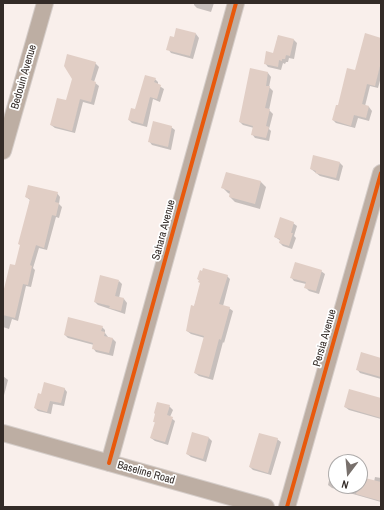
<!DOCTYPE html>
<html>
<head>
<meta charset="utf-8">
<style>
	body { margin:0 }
	#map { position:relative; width:384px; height:510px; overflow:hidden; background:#f9efeb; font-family:"Archivo Narrow",sans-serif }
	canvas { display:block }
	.frame { position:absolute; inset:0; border:4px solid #332b27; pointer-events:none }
	.north { position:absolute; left:328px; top:454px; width:40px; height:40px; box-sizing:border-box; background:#fff; border:1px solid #adaaa9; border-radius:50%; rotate:196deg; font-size:11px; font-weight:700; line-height:16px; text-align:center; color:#332b27 }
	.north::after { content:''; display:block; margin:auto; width:14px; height:18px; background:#78706c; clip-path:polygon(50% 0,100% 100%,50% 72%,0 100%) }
</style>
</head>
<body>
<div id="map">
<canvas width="384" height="510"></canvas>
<div class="frame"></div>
<div class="north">N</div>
</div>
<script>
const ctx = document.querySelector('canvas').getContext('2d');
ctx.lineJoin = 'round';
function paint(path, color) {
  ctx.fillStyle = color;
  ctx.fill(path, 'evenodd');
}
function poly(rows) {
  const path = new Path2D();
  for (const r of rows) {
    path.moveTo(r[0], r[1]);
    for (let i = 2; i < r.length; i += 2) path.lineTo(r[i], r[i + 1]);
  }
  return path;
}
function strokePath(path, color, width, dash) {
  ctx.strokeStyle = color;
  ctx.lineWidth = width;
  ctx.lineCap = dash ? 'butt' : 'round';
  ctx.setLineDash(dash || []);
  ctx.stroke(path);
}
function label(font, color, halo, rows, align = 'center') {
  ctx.font = font + ' "Archivo Narrow",sans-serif';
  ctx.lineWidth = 3.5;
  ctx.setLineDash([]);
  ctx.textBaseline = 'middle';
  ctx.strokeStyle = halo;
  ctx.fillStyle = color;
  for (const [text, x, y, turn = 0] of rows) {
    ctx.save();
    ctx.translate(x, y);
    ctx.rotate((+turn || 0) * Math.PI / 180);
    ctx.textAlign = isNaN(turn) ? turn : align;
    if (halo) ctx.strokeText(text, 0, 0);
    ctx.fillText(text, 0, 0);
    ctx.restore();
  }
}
const shadow = poly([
	[194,3,214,3,211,12,197,8,194,5],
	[196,34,199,38,193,59,171,53,168,49,175,38],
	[278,36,294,40,297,43,294,59,289,58,288,62,286,62,285,64,283,63,281,70,268,67,265,63,274,54],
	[381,39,381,77,378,88,370,86,365,106,369,107,372,111,369,121,358,118,355,128,336,123,333,120,355,71],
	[95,63,99,67,94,82,99,86,94,105,83,102,75,133,55,128,51,125],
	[251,70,268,73,271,77,269,87,273,91,269,110,273,114,269,129,271,131,269,141,255,138,252,134,254,128,243,125,240,122],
	[155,79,158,82,158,85,164,89,160,102,153,99,147,127,132,123,129,120],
	[171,127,175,130,171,150,152,145,149,141],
	[340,163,343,166,339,181,320,176,311,169],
	[261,182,266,187,260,209,235,202,230,197,230,194,228,193,223,188],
	[57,193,60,197,59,204,62,207,59,218,56,217,47,250,39,248,33,268,35,270,31,287,26,286,18,321,12,319,9,329,3,327,3,295,16,266,30,200,26,197],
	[293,223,297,226,294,236,296,238,292,249,283,246,280,243,281,241,275,237],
	[321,271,325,274,319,294,309,291,305,287,306,284,294,281,291,277],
	[227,276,230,279,223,306,229,308,233,311,224,343,223,342,213,380,199,376,195,373,205,338,191,334,187,331,201,283,198,279],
	[119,281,122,284,119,298,124,299,127,303,125,314,98,305,95,302],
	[102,327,105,330,105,333,108,337,113,339,116,342,113,356,96,352,93,348,94,345,68,338,65,335],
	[381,359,381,379,360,373,357,369],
	[3,376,8,380,3,399],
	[64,388,67,392,64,406,53,404,51,414,38,411,35,408,42,395],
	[381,399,381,419,349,410,345,407],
	[169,406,173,410,170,417,175,421,168,445,155,441,151,438,156,423,154,422],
	[193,433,209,438,212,441,206,462,191,457,187,454],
	[277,439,281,442,271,475,253,470,250,467],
	[333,464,336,465,336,486,360,486,360,478,374,482,375,477,381,478,381,502,332,488,328,485]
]);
const building = poly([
	[176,28,196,33,190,56,166,50,170,36,174,37],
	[365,33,381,38,381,62,375,86,367,84,362,104,369,106,366,118,354,115,351,126,332,120,336,105,338,105,347,68,355,70],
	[278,35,294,39,290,56,286,55,285,59,282,59,282,61,279,60,278,67,264,64,266,51,273,53],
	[67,54,96,62,91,80,96,82,91,102,80,99,72,131,50,125,57,98,66,100,72,79,64,66],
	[250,68,268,72,266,86,270,86,265,108,270,109,266,126,269,127,266,138,251,135,253,126,239,122],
	[145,75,156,78,154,82,161,85,157,99,150,97,143,124,128,120,131,108,135,109],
	[153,121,172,126,168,147,148,142],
	[313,155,340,162,336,178,315,173,316,171,310,169],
	[226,172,261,181,255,204,229,197,230,191,221,188],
	[28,185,58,192,55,202,59,203,56,216,52,215,44,248,36,245,30,265,32,266,28,285,23,284,15,318,3,315,3,293,10,264,15,265,20,245,18,244,30,199,25,197],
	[280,217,294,222,291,233,293,233,289,246,279,243,280,239,274,237],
	[295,262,322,270,316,291,304,288,306,282,290,278],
	[203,268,228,275,219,304,230,307,221,340,219,339,209,377,194,373,204,336,186,331,191,305,194,306,200,283,198,282,199,280,197,279,200,270,202,271],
	[100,275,119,280,115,296,124,298,121,311,109,308,110,306,94,302],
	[68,317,103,326,101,331,105,332,104,336,113,338,109,353,92,349,93,343,64,335],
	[361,352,381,358,381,377,356,370],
	[44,382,65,388,61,403,50,401,47,412,34,408,38,393,41,394],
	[349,389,381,398,381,418,344,407],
	[157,402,170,405,167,415,173,417,165,442,150,438,155,422,153,422,155,414,154,413],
	[192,432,209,437,203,459,186,454],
	[259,433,278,438,268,473,249,467],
	[361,477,381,482,381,501,356,494,359,486,360,486]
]);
const minor = poly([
	[3,151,45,3],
	[3,433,266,507],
	[109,463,236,3],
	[287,507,381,173]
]);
const cycleway = poly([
	[109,463,236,3],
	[287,507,381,173]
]);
const streetNames = [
	["Bedouin Avenue",24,77,-74],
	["Sahara Avenue",164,230,-75],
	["Persia Avenue",325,338,-74],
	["Baseline Road",146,473,16]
];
paint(shadow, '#0003');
paint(building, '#e1cec5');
strokePath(minor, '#d5cdc9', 18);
strokePath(minor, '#bdaea3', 16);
strokePath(cycleway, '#e8590c', 4);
label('11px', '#332b27', '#fff', streetNames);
</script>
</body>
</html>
